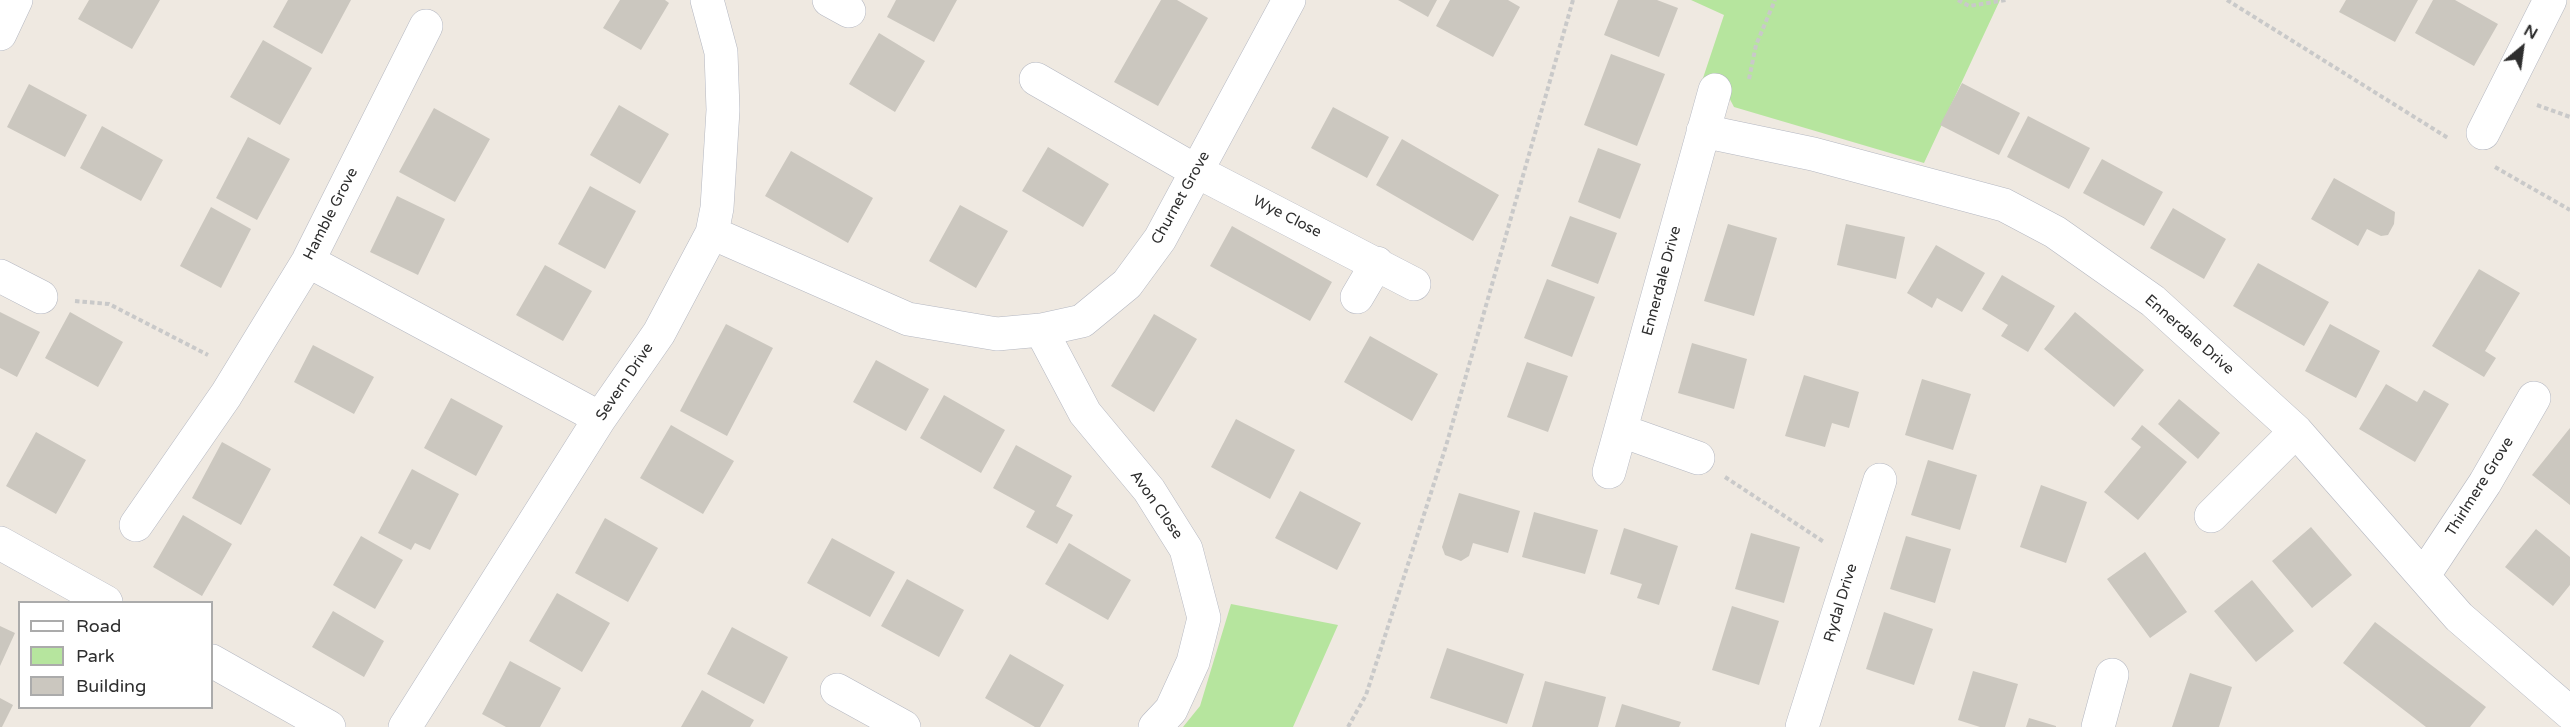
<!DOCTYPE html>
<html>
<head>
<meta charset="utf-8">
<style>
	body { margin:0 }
	#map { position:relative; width:2570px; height:727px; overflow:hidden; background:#efe9e1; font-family:"Varela Round",sans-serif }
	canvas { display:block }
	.legend { position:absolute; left:18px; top:601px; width:195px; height:108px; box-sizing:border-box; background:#fff; border:2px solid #ababab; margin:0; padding:8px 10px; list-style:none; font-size:18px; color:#2e2e2e }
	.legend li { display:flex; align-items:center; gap:12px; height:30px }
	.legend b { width:30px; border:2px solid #ababab }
	.north { position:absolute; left:2492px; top:18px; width:60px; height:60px; -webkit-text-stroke:4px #fff; paint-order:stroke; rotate:29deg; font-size:16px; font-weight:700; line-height:24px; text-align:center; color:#2e2e2e }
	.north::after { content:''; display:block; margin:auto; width:21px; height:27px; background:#2e2e2e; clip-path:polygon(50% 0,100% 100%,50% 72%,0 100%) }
</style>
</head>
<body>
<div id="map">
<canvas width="2570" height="727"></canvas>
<ul class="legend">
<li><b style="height:8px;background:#fff"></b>Road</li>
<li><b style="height:16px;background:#b6e59e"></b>Park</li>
<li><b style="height:16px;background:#cbc7bf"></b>Building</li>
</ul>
<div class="north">N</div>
</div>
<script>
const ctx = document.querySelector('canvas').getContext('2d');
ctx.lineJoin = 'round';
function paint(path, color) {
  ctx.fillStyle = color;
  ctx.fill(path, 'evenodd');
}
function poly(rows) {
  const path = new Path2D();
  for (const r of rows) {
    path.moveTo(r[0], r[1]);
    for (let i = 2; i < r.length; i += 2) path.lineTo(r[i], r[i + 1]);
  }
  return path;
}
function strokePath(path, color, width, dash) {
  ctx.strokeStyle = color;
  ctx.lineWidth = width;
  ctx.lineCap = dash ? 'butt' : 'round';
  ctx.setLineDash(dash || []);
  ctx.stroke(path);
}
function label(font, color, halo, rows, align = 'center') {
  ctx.font = font + ' "Varela Round",sans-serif';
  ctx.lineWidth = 5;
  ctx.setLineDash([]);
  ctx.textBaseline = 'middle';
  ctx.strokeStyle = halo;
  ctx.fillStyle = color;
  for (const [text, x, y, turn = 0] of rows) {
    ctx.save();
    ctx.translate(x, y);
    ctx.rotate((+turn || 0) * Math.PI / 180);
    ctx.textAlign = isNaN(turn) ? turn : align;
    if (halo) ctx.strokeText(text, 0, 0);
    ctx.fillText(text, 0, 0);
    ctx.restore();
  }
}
const green = poly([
	[1691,0,2000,0,1924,163,1734,107,1724,88,1702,81,1724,15],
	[1231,604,1338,625,1293,727,1183,727,1200,706]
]);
const building = poly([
	[89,0,160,0,132,49,78,19],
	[288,0,351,0,322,54,273,27],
	[620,0,665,0,669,3,641,50,603,28],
	[896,0,957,0,934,42,887,17],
	[1161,0,1177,0,1208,18,1158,106,1114,82],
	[1398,0,1437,0,1428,17],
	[1450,0,1508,0,1520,7,1493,57,1436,26],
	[1618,0,1657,0,1678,8,1659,57,1604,35],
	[2346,0,2418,0,2395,42,2339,12],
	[2433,0,2455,0,2498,24,2474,66,2415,33],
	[879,33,925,61,895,112,849,84],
	[263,40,312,68,280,125,230,97],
	[1611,54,1665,74,1637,146,1584,125],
	[1962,83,2020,113,1999,155,1940,125],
	[29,84,87,115,65,157,7,127],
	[619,105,669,134,640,184,590,155],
	[1333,107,1389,137,1367,178,1311,148],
	[434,108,490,139,455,202,399,172],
	[2028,116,2090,148,2069,189,2007,157],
	[102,126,163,160,141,201,80,168],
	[248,137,290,159,257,220,216,198],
	[1402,139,1499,195,1473,241,1376,185],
	[1048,147,1109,184,1083,227,1022,191],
	[1598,148,1641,164,1620,219,1578,202],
	[791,151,873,198,848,243,765,196],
	[2102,159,2163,192,2144,226,2083,193],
	[2334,178,2395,212,2394,224,2388,235,2381,236,2367,229,2358,246,2311,219],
	[590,186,636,211,605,269,558,244],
	[397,196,445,219,418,275,370,252],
	[960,205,1008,231,976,288,929,261],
	[211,207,251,229,221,288,180,266],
	[2173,208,2226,239,2204,279,2150,248],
	[1570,216,1617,233,1598,284,1551,266],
	[1728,224,1777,238,1754,316,1704,301],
	[1846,224,1905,237,1896,279,1837,265],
	[1232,226,1332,282,1310,321,1210,266],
	[1936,245,1985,273,1962,312,1937,298,1932,308,1907,293],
	[2258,263,2329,302,2304,346,2233,306],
	[545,265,592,291,563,341,516,315],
	[2479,269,2520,293,2485,351,2496,358,2484,377,2432,346],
	[2002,275,2055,306,2028,352,2001,336,2008,325,1982,309],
	[1547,279,1595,297,1572,357,1524,338],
	[0,312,40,332,17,377,0,368],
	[70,312,123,342,98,387,45,358],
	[2075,312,2144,370,2114,407,2044,349],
	[1154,314,1197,339,1154,412,1111,386],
	[726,324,773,348,727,436,680,411],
	[2330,324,2380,351,2356,398,2305,371],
	[1370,336,1438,374,1412,421,1344,382],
	[1692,343,1747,359,1734,409,1678,393],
	[313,345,374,377,354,414,294,382],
	[876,360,929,389,906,431,853,402],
	[1527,362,1568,376,1548,432,1507,417],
	[1804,375,1859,392,1849,428,1832,423,1825,447,1785,436],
	[1922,379,1971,394,1953,450,1905,435],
	[2386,384,2417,402,2424,390,2449,404,2415,462,2359,429],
	[944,395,1005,430,981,473,920,438],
	[451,398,503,426,476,476,424,448],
	[2179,399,2220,433,2198,459,2158,424],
	[1236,419,1295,450,1270,499,1211,467],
	[671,425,734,461,703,514,640,478],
	[2142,425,2187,462,2138,520,2104,492,2141,447,2131,439],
	[2570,428,2570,505,2532,475],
	[36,432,86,460,56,514,6,486],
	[222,442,271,469,241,525,192,498],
	[1016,445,1072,476,1056,506,1073,515,1057,544,1026,527,1035,511,993,488],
	[1928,460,1977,475,1960,530,1911,515],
	[412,469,459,494,430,550,415,543,411,550,378,533],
	[2041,485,2087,502,2066,563,2020,547],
	[1300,491,1361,523,1337,570,1275,538],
	[1459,493,1520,511,1508,553,1473,543,1469,556,1461,561,1445,555,1442,547],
	[1534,512,1598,530,1585,574,1522,557],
	[183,515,232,544,202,596,153,567],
	[605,518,658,548,628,602,575,573],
	[2311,527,2352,575,2312,608,2272,561],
	[1624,528,1678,546,1659,605,1637,598,1642,584,1610,574],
	[2536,529,2570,557,2570,585,2553,606,2505,567],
	[1751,533,1800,547,1784,603,1735,589],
	[361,536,403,560,375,609,333,585],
	[1906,536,1951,549,1935,603,1890,589],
	[832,538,895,572,870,617,807,583],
	[1069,543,1131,580,1108,620,1045,584],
	[2145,552,2187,612,2150,638,2107,579],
	[907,579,964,610,939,657,881,626],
	[2252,580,2294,631,2256,662,2214,611],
	[557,593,610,623,582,672,529,641],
	[1732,606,1779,621,1759,685,1712,670],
	[333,611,384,641,364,677,312,647],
	[1884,612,1933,629,1914,685,1866,669],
	[2375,622,2486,707,2470,727,2426,727,2343,663],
	[0,626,15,633,0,666],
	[732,627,788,657,764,704,707,674],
	[1447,648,1524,674,1507,724,1430,698],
	[1010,654,1064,685,1040,727,1035,727,985,698],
	[510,661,561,688,540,727,506,727,482,714],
	[1973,671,2018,684,2005,727,1980,727,1958,720],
	[2190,673,2232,687,2219,727,2172,727],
	[1545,681,1606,697,1598,727,1532,727],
	[702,690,754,720,750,727,681,727],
	[0,698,13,705,2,727,0,727],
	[1622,704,1681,722,1679,727,1615,727],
	[2029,718,2056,726,2056,727,2026,727]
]);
const path = poly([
	[1958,0,1969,6,2006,0],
	[2227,0,2448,138],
	[1749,79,1756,45,1775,0],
	[2537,105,2570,117],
	[2495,167,2570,210],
	[75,301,109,304,208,355],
	[1725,477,1824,542],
	[1348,727,1366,695,1446,446,1573,0]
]);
const minor = poly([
	[829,0,849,11],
	[0,34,16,0],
	[1036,79,1196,171,1414,284],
	[1703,131,1813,154,2004,205,2055,232,2153,301,2296,431,2459,617,2570,713],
	[2483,133,2550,0],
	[712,233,908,319,997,334,1041,330,1082,321,1127,284,1160,239,1289,0],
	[308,261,600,418],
	[0,276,41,297],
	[1357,297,1377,263],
	[1041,330,1085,413,1149,490,1186,549,1204,618,1193,662,1171,710,1155,727],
	[1622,431,1698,458],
	[1609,472,1715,90],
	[2211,516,2296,431],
	[136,525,226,395,308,261,426,26],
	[0,543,106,602],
	[2424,575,2485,483,2534,398],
	[212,661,329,727],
	[837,690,904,727],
	[405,727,600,418,659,333,712,233,717,208,723,110,721,52,707,0],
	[1802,727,1880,480],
	[2098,727,2112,675]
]);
const streetNames = [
	["Churnet Grove",1181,198,-61],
	["Hamble Grove",331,214,-63],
	["Wye Close",1287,217,27],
	["Ennerdale Drive",1662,281,-75],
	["Ennerdale Drive",2189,335,41],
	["Severn Drive",625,382,-56],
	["Thirlmere Grove",2480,487,-58],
	["Avon Close",1156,505,55],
	["Rydal Drive",1841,603,-73]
];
paint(green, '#b6e59e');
paint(building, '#cbc7bf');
strokePath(minor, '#b4b7c1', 34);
strokePath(path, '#c9c9c9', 4, [4.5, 3]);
strokePath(minor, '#fff', 33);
label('15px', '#2e2e2e', '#fff', streetNames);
</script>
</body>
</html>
